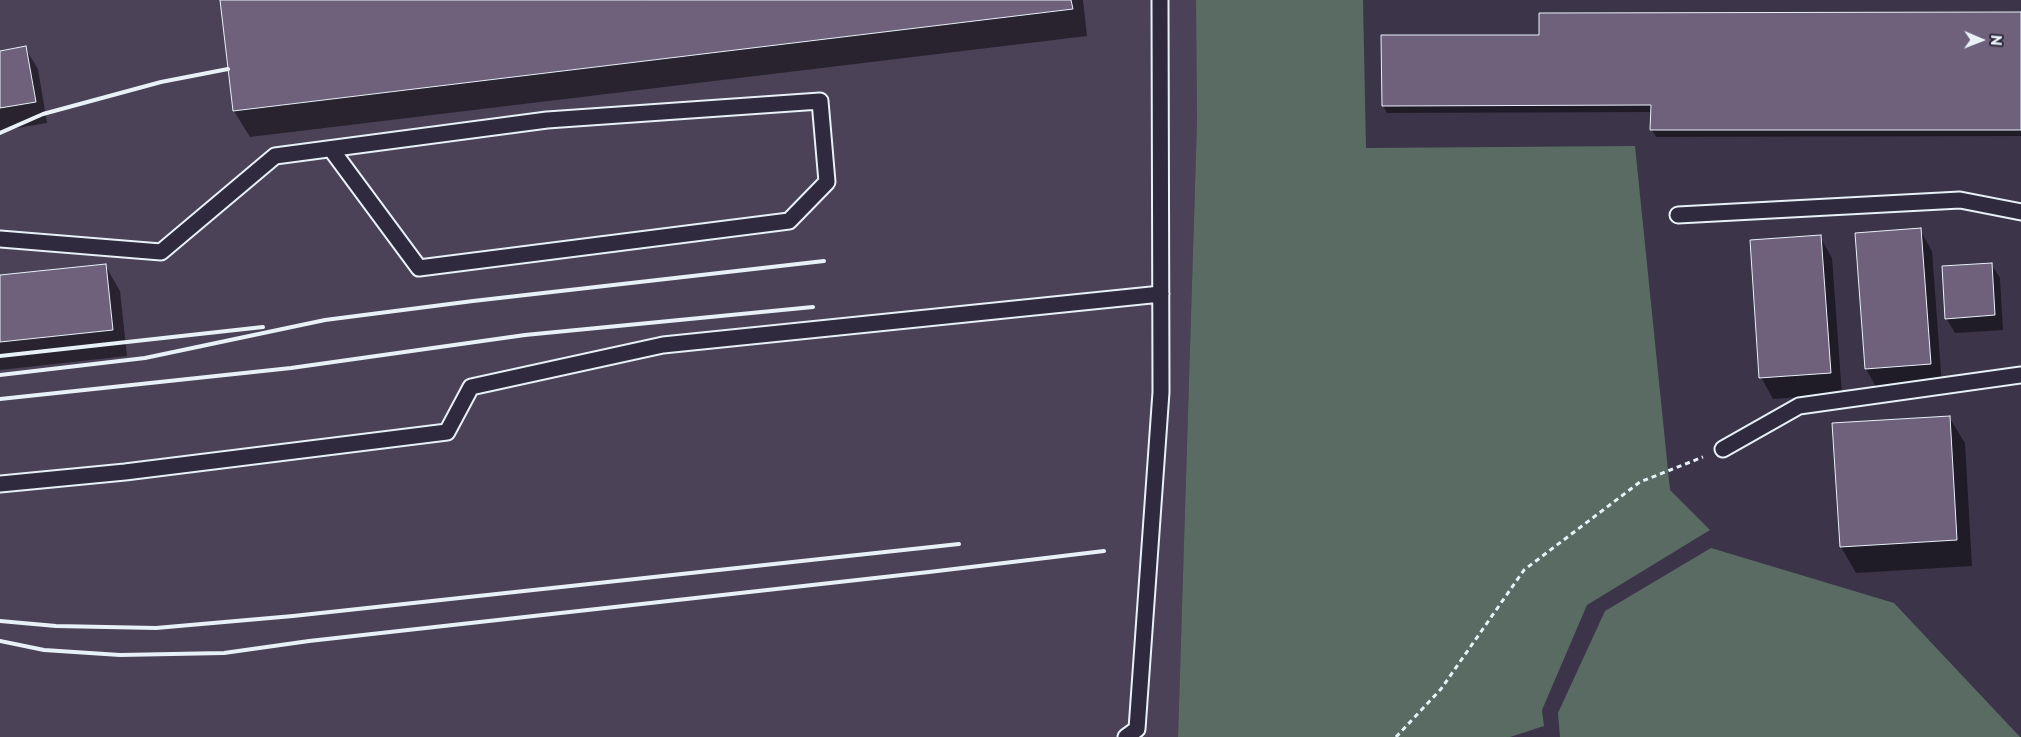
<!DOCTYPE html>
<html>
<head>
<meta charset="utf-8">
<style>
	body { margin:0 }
	#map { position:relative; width:2021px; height:737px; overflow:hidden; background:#3c3549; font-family:"Playpen Sans",sans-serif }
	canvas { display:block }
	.north { position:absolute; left:1956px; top:15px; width:50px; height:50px; -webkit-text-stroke:4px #2f2a3d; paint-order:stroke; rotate:91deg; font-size:14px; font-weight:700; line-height:20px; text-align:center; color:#e8f1f8 }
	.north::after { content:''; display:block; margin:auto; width:18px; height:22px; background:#e8f1f8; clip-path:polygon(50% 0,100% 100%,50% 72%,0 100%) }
</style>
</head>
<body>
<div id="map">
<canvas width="2021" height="737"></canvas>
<div class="north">N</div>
</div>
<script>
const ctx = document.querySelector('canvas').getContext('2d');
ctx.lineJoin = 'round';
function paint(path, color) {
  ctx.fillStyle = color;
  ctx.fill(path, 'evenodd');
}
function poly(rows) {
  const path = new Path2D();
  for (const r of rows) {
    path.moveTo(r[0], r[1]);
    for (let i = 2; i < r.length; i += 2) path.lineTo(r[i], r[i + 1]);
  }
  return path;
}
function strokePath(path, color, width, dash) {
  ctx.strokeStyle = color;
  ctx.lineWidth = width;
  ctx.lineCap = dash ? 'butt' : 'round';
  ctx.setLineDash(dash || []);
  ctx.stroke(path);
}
const built = poly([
	[0,0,1196,0,1197,121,1178,737,0,737]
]);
const green = poly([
	[1196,0,1363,0,1366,148,1635,146,1670,490,1710,530,1587,605,1542,710,1544,726,1510,737,1178,737,1197,121],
	[1711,548,1894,603,2020,737,1560,737,1558,713,1605,611]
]);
const shadow = poly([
	[221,0,1083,0,1087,36,250,137,234,111],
	[2021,13,2021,136,1656,137,1652,130,1652,112,1387,113,1383,106,1540,36],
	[25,48,38,69,47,123,0,131,0,52],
	[1920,230,1932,251,1942,385,1878,390,1866,369],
	[1820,237,1832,258,1842,394,1773,399,1761,377],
	[1991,264,2000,278,2003,330,1955,333,1946,318],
	[105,265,120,291,127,356,0,370,0,276],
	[1949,417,1965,443,1972,566,1856,573,1841,547]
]);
const building = poly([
	[220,0,1071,0,1073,9,233,111,220,0],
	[2021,12,2021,130,1650,130,1651,105,1382,106,1381,35,1539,35,1539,13,2021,12],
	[26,46,36,102,0,108,0,51,26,46],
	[1921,228,1931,364,1865,369,1855,233,1921,228],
	[1821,235,1831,373,1759,378,1750,240,1821,235],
	[1992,263,1995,315,1945,319,1942,266,1992,263],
	[106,264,113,330,0,342,0,275,106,264],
	[1950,416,1957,540,1840,547,1832,423,1950,416]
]);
const path = poly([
	[1396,737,1441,689,1524,570,1640,482,1703,457]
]);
const service = poly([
	[1678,215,1960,200,2021,212],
	[0,239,161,252,275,156,547,120,820,101,827,182,789,221,419,268,331,149],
	[1723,449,1799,406,2021,375],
	[0,484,125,472,447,432,471,387,663,345,1161,294],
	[1126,737,1137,729,1161,392,1160,0]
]);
const rail = poly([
	[0,133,43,114,161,82,228,69],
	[0,356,263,327],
	[0,375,145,358,325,320,473,301,824,261],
	[0,399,291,368,525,335,813,307],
	[0,621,56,626,156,628,293,616,959,544],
	[0,641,44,650,120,655,224,653,309,641,929,572,1104,551]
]);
paint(built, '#4b4258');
paint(green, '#596b63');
paint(shadow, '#0007');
paint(building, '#6f607b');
strokePath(building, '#e8f1f8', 1);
strokePath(service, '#e8f1f8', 19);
strokePath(path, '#e8f1f8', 3, [5, 4]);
strokePath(service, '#2f2a3d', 15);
strokePath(rail, '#e8f1f8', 4);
</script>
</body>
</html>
